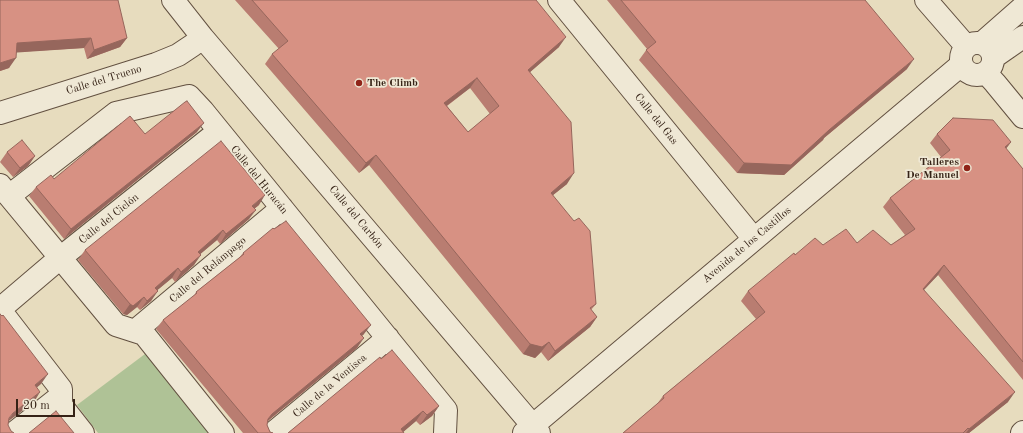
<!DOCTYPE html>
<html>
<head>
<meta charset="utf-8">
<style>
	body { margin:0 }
	#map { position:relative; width:1023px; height:433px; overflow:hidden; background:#e7dcbe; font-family:"Old Standard TT",serif }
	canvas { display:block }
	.scale { position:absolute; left:16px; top:399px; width:59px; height:18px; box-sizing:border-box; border:2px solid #352216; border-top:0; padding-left:5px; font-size:12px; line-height:14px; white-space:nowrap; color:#352216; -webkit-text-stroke:3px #efe8d5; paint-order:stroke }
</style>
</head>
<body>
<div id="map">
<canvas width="1023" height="433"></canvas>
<div class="scale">20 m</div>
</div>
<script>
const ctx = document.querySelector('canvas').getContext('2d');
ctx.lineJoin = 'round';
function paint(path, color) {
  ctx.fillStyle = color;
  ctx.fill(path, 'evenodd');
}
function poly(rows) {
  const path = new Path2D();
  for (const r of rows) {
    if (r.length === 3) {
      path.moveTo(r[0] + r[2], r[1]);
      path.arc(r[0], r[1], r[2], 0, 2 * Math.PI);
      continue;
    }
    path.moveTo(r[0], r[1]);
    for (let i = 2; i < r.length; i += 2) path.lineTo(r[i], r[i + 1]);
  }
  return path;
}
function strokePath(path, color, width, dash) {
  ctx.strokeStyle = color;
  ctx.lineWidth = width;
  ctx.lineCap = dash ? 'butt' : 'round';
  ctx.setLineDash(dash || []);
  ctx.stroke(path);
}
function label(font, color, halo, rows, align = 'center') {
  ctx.font = font + ' "Old Standard TT",serif';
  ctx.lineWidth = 3.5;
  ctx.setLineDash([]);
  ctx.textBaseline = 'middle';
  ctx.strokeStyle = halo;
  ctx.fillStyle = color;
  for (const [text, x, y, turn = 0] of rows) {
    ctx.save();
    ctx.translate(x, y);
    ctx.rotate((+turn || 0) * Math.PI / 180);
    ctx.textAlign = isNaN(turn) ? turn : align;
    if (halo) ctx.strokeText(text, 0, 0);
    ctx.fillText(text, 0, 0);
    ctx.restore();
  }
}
const green = poly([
	[145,354,209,433,98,433,77,405]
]);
const minor = poly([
	[173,0,203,38,539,433],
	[559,0,754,239],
	[926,0,966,46],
	[977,59,16],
	[982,43,1023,7],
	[994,57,1023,37],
	[986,73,995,83,1023,117],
	[0,113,156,64,178,55,193,45,203,38],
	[0,185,116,325,144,334,223,433],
	[9,196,116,113,189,96,203,111,446,410,445,433],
	[0,309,60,258,219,131],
	[0,310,61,389,61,405,83,433],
	[135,331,282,208],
	[14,433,61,396],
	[273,433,388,338],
	[524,433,961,65],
	[1022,433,1023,432]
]);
const wall = poly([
	[0,0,127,38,120,47,87,59,84,48,16,52,9,68,0,71],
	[235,0,536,0,559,47,530,72,567,184,553,195,596,304,591,310,597,317,590,327,548,361,541,352,535,358,523,354,369,165,359,173,265,64,272,54,279,49],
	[470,88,490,114,468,132,447,106],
	[607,0,865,0,907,69,824,138,823,140,784,175,737,173,639,60,647,49],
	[197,132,64,239,29,196,36,187,54,179,145,134],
	[937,134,1011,142,1006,149,1023,169,1023,380,938,275,924,290,1008,402,969,433,623,433,657,404,663,396,756,319,741,301,748,291,795,255,823,245,857,243,891,245,905,235,883,207,890,198,941,157,930,143],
	[7,152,35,156,28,166,13,177,0,162],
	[259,205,254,209,249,219,220,244,217,240,200,254,194,265,175,282,172,278,157,290,151,301,140,310,137,307,127,315,123,314,78,260,85,250],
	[243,253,364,334,362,336,357,348,268,421,267,425,270,432,273,433,243,433,156,329,163,320,194,296,196,292,239,258],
	[381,359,439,406,432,416,420,425,416,421,403,432,288,433]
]);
const shadedWall = poly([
	[566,37,559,47,521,80,528,70],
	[91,38,84,48,10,53,17,43],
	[127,38,120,47,87,59,94,50],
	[16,58,9,68,0,71,0,63],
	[914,59,907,69,824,138,823,140,784,175,737,173,744,163,829,130],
	[477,78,470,88,437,113,444,103],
	[204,123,197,132,64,239,71,229],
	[1011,142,1004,151,1005,147],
	[376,155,369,165,359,173,366,163],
	[35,156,28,166,13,177,20,168],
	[574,173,567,184,543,203,551,193],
	[265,195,259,205,245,216,252,206],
	[256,210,249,219,220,244,226,234],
	[223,230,217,240,191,262,198,252],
	[201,255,194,265,175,282,181,272],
	[944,265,938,275,916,298,923,289],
	[178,268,172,278,148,298,155,288],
	[158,291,151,301,140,310,147,301],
	[144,297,137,307,127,315,123,314,130,304],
	[597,317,590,327,548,361,555,351],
	[371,325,364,334,353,344,360,334],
	[364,338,357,348,265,423,272,414],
	[549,342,541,352,535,358,523,354,530,344],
	[48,374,41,384,28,395,35,385],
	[40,392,34,402,6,423,13,413],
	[1015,392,1008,402,969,433,966,433,969,429],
	[439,406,432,416,420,425,427,415],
	[423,411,416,421,402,433,401,429]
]);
const building = poly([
	[0,0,118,0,127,38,94,50,91,38,17,43,16,58,0,63,0,0],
	[252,0,536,0,566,37,528,70,571,122,574,173,551,193,574,221,579,218,590,231,596,304,590,308,597,317,555,351,549,342,542,347,530,344,376,155,366,163,272,54,288,41,252,0],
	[477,78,499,106,468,132,444,103,477,78],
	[621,0,865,0,914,59,829,130,791,165,744,163,646,50,656,42,621,0],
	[187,101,204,123,71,229,36,187,51,175,54,179,130,116,145,134,185,102,187,101],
	[953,118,993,120,1011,142,1005,147,1023,169,1023,362,944,265,923,289,1015,392,969,429,968,428,963,433,623,433,664,398,663,396,765,312,748,291,794,253,795,255,815,238,823,245,846,229,857,243,873,230,891,245,915,229,890,198,950,150,937,134,953,118],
	[22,140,35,156,20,168,7,152,22,140],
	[221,141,265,195,252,206,256,210,226,234,223,230,198,252,201,255,181,272,178,268,155,288,158,291,147,301,144,297,133,306,130,304,85,250,221,141],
	[286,221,371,325,360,334,364,338,272,414,268,419,267,425,270,432,273,433,258,433,163,320,197,293,196,292,244,254,243,253,273,228,274,229,286,221],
	[0,314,2,316,3,315,48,374,35,385,40,392,13,413,9,418,8,425,11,431,14,433,0,433,0,314],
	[392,350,439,406,427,415,423,411,401,429,404,433,288,433,380,357,381,359,392,350],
	[56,411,74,433,29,433,56,411]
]);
const markers = [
	[359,83,4,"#8f2418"],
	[967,168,4,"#8f2418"]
];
const streetNames = [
	["Calle del Trueno",104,80,-17],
	["Calle del Gas",656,119,51],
	["Calle del Huracán",259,180,51],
	["Calle del Carbón",356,217,50],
	["Calle del Ciclón",109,219,-39],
	["Avenida de los Castillos",747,245,-40],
	["Calle del Relámpago",208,270,-40],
	["Calle de la Ventisca",330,386,-40]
];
const poiNames = [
	["The Climb",367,83],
	["Talleres",959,162,"right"],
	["De Manuel",959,175,"right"]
];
paint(green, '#afc296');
strokePath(minor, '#625040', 24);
strokePath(minor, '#efe8d5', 22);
paint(wall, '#b97d71');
paint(shadedWall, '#96665c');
paint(building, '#d79183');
strokePath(building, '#96665c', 1);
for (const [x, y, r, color] of markers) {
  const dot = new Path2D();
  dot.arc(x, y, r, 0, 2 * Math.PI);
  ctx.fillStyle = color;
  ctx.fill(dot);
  strokePath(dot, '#efe8d5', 1.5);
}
label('11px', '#352216', '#efe8d5', streetNames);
label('bold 11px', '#352216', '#efe8d5', poiNames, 'left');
</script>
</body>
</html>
